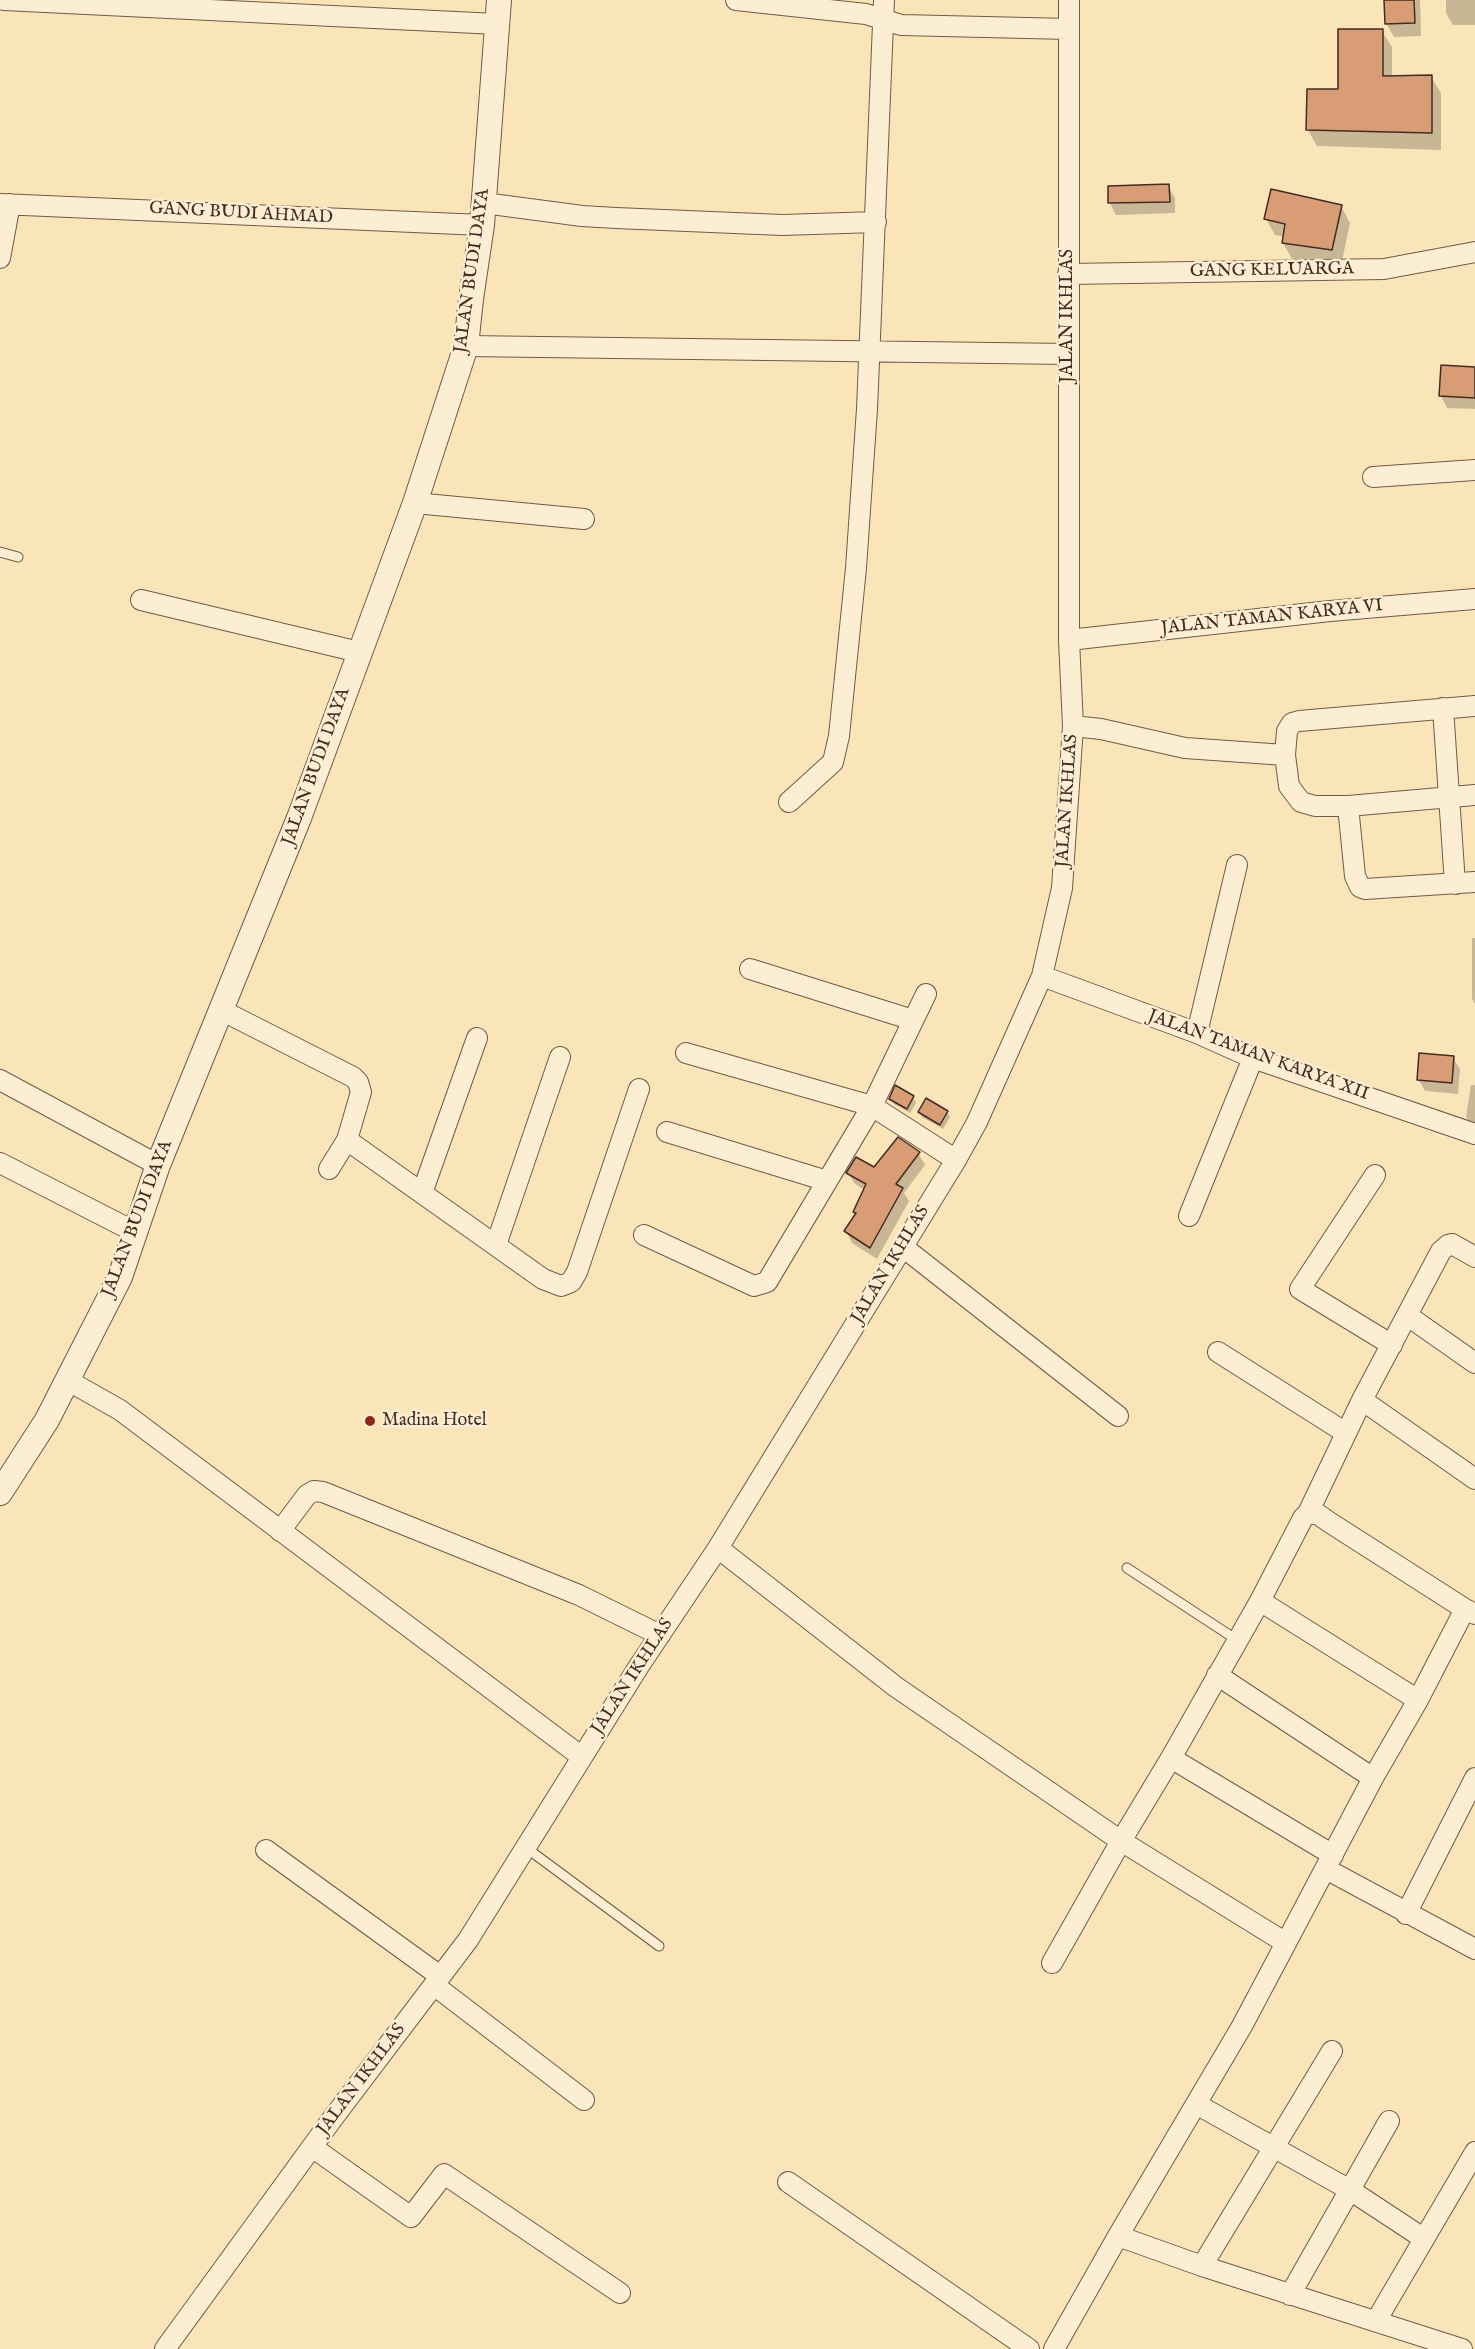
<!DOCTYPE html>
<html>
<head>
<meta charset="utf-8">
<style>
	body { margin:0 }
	canvas { display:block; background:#fae5b9 }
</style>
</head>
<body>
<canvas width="1475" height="2349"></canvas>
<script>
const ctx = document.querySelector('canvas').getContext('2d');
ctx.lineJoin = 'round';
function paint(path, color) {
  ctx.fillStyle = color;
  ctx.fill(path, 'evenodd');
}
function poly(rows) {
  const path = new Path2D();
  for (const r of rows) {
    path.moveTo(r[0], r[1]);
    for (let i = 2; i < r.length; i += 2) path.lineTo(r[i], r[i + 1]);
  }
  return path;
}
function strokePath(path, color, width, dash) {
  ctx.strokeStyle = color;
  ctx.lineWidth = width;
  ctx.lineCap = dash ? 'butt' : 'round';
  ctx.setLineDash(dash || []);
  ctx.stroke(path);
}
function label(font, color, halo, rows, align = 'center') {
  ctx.font = font + ' "IM FELL English",serif';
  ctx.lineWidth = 5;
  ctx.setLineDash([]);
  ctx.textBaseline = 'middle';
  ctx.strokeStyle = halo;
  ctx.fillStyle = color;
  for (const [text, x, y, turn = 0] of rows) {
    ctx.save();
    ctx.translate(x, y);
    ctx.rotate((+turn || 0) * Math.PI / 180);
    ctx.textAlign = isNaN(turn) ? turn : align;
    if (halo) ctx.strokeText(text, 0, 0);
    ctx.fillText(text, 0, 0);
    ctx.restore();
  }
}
const shadow = poly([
	[1385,0,1420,0,1421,36,1394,37,1386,23],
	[1446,0,1475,0,1475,25,1453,25,1446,13],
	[1382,31,1392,47,1392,77,1431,77,1441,93,1441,150,1317,146,1308,130],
	[1168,186,1175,198,1175,213,1116,215,1110,203,1109,187],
	[1341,206,1350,223,1341,266,1292,259,1283,243,1284,237,1275,235,1266,219],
	[1475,368,1475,409,1447,408,1441,396],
	[1472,938,1475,938,1475,1004,1472,999],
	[1453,1058,1460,1069,1458,1094,1425,1091,1418,1079],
	[1471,1085,1475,1085,1475,1130,1466,1117],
	[913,1097,916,1103,910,1113,894,1104,890,1099],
	[919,1112,947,1112,950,1117,943,1129,922,1117],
	[918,1153,925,1165,904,1193,909,1201,877,1259,852,1243,846,1231,856,1214,855,1212,865,1190,855,1184,848,1173,874,1169]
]);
const building = poly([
	[1384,0,1414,0,1415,23,1385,24,1384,0],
	[1338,29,1383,29,1383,76,1432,75,1432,133,1306,130,1307,89,1338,89,1338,29],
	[1169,184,1170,202,1108,203,1108,186,1169,184],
	[1271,189,1342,205,1332,250,1282,243,1285,224,1264,219,1271,189],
	[1441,365,1475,367,1475,398,1439,396,1441,365],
	[1419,1053,1454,1056,1452,1083,1417,1080,1419,1053],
	[895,1085,914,1096,907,1109,889,1099,895,1085],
	[926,1098,948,1111,940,1125,918,1112,926,1098],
	[898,1137,920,1152,896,1184,903,1188,870,1248,844,1231,856,1213,853,1212,866,1184,846,1173,856,1157,874,1167,898,1137]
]);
const service = poly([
	[0,552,18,557],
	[1127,1568,1237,1640],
	[525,1847,659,1946]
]);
const minor = poly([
	[4,0,497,24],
	[736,0,866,14,901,25,1069,29],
	[484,203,582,216,616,218,782,225,876,222],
	[0,204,482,225],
	[0,258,10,204],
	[1068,274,1384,269,1475,252],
	[466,346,1068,354],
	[1373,477,1475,470],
	[415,503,584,519],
	[141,600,359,652],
	[1069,640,1330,611,1475,599],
	[1475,706,1299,721,1292,723,1287,731,1285,755,1289,786,1301,802,1315,806,1348,806,1475,795],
	[1443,708,1455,884],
	[1073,726,1101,729,1185,748,1285,755],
	[789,802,833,762,839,736,856,568,867,409,884,0],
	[1348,806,1355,876,1360,887,1365,889,1475,882],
	[750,969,913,1020],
	[1042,976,1197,1033,1253,1058,1475,1134],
	[221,1010,353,1077,358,1082,361,1092,347,1140,329,1169],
	[1197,1033,1237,865],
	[686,1053,872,1106,956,1160],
	[0,1080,158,1165],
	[667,1132,827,1181],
	[347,1140,543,1279,561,1286,571,1282,577,1272,639,1089],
	[0,1163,135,1232],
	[1375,1175,1300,1289,1392,1345],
	[422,1193,477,1038],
	[1189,1216,1253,1058],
	[644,1235,754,1286,767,1282,872,1106,926,994],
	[496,1245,560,1057],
	[903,1247,1118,1416],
	[1408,1316,1475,1363],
	[1218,1352,1346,1433],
	[67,1380,120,1410,582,1757],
	[1362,1400,1475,1479],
	[1308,1513,1362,1400,1441,1251,1448,1245,1452,1244,1475,1257],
	[280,1531,307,1495,314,1491,323,1492,579,1595,660,1635],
	[718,1548,896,1687,1121,1841,1286,1943,1373,1778,1418,1700,1260,1601,1171,1758,1121,1841,1052,1963],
	[1260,1601,1303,1518,1308,1513,1319,1515,1329,1522,1465,1609],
	[1217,1675,1373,1778],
	[1418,1700,1465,1609,1475,1614],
	[1171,1758,1333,1855],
	[266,1850,440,1976],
	[1326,1869,1475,1949],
	[1406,1914,1475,1778],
	[434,1985,584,2100],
	[1196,2104,1350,2190,1423,2238],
	[312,2147,411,2217,444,2174,620,2293],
	[788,2182,1029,2349],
	[1118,2236,1202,2266,1462,2349],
	[1202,2266,1332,2051],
	[1290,2295,1389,2121],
	[1376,2321,1475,2152],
	[165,2349,333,2118,468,1940,639,1666,718,1548,956,1160,977,1122,1042,976,1062,888,1073,726,1069,640,1069,0],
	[1054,2349,1118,2236,1242,2026,1286,1943]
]);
const tertiary = poly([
	[0,1493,47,1420,120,1277,158,1165,299,818,415,503,466,346,471,299,482,225,499,0]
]);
const markers = [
	[370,1421,6,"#8f2418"]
];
const streetNames = [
	["GANG BUDI AHMAD",241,214,3],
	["JALAN BUDI DAYA",473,271,-82],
	["GANG KELUARGA",1272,271,-1],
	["JALAN IKHLAS",1068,316,-90],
	["JALAN TAMAN KARYA VI",1272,618,-6],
	["JALAN BUDI DAYA",317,767,-70],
	["JALAN IKHLAS",1068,801,-86],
	["JALAN TAMAN KARYA XII",1258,1056,20],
	["JALAN BUDI DAYA",138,1219,-69],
	["JALAN IKHLAS",891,1265,-59],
	["JALAN IKHLAS",633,1677,-57],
	["JALAN IKHLAS",362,2080,-53]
];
const poiNames = [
	["Madina Hotel",382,1421]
];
paint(shadow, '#0003');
paint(building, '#d99d76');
strokePath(building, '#422c24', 1.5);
strokePath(service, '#705a49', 11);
strokePath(minor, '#705a49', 22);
strokePath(tertiary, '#705a49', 26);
strokePath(service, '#fceed2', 9);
strokePath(minor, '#fceed2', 20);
strokePath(tertiary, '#fceed2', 24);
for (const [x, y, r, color] of markers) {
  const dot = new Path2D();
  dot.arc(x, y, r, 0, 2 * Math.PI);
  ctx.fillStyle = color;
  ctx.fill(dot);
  strokePath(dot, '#fceed2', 2);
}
label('18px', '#422c24', '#fceed2', streetNames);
label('18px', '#422c24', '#fceed2', poiNames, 'left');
</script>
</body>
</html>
